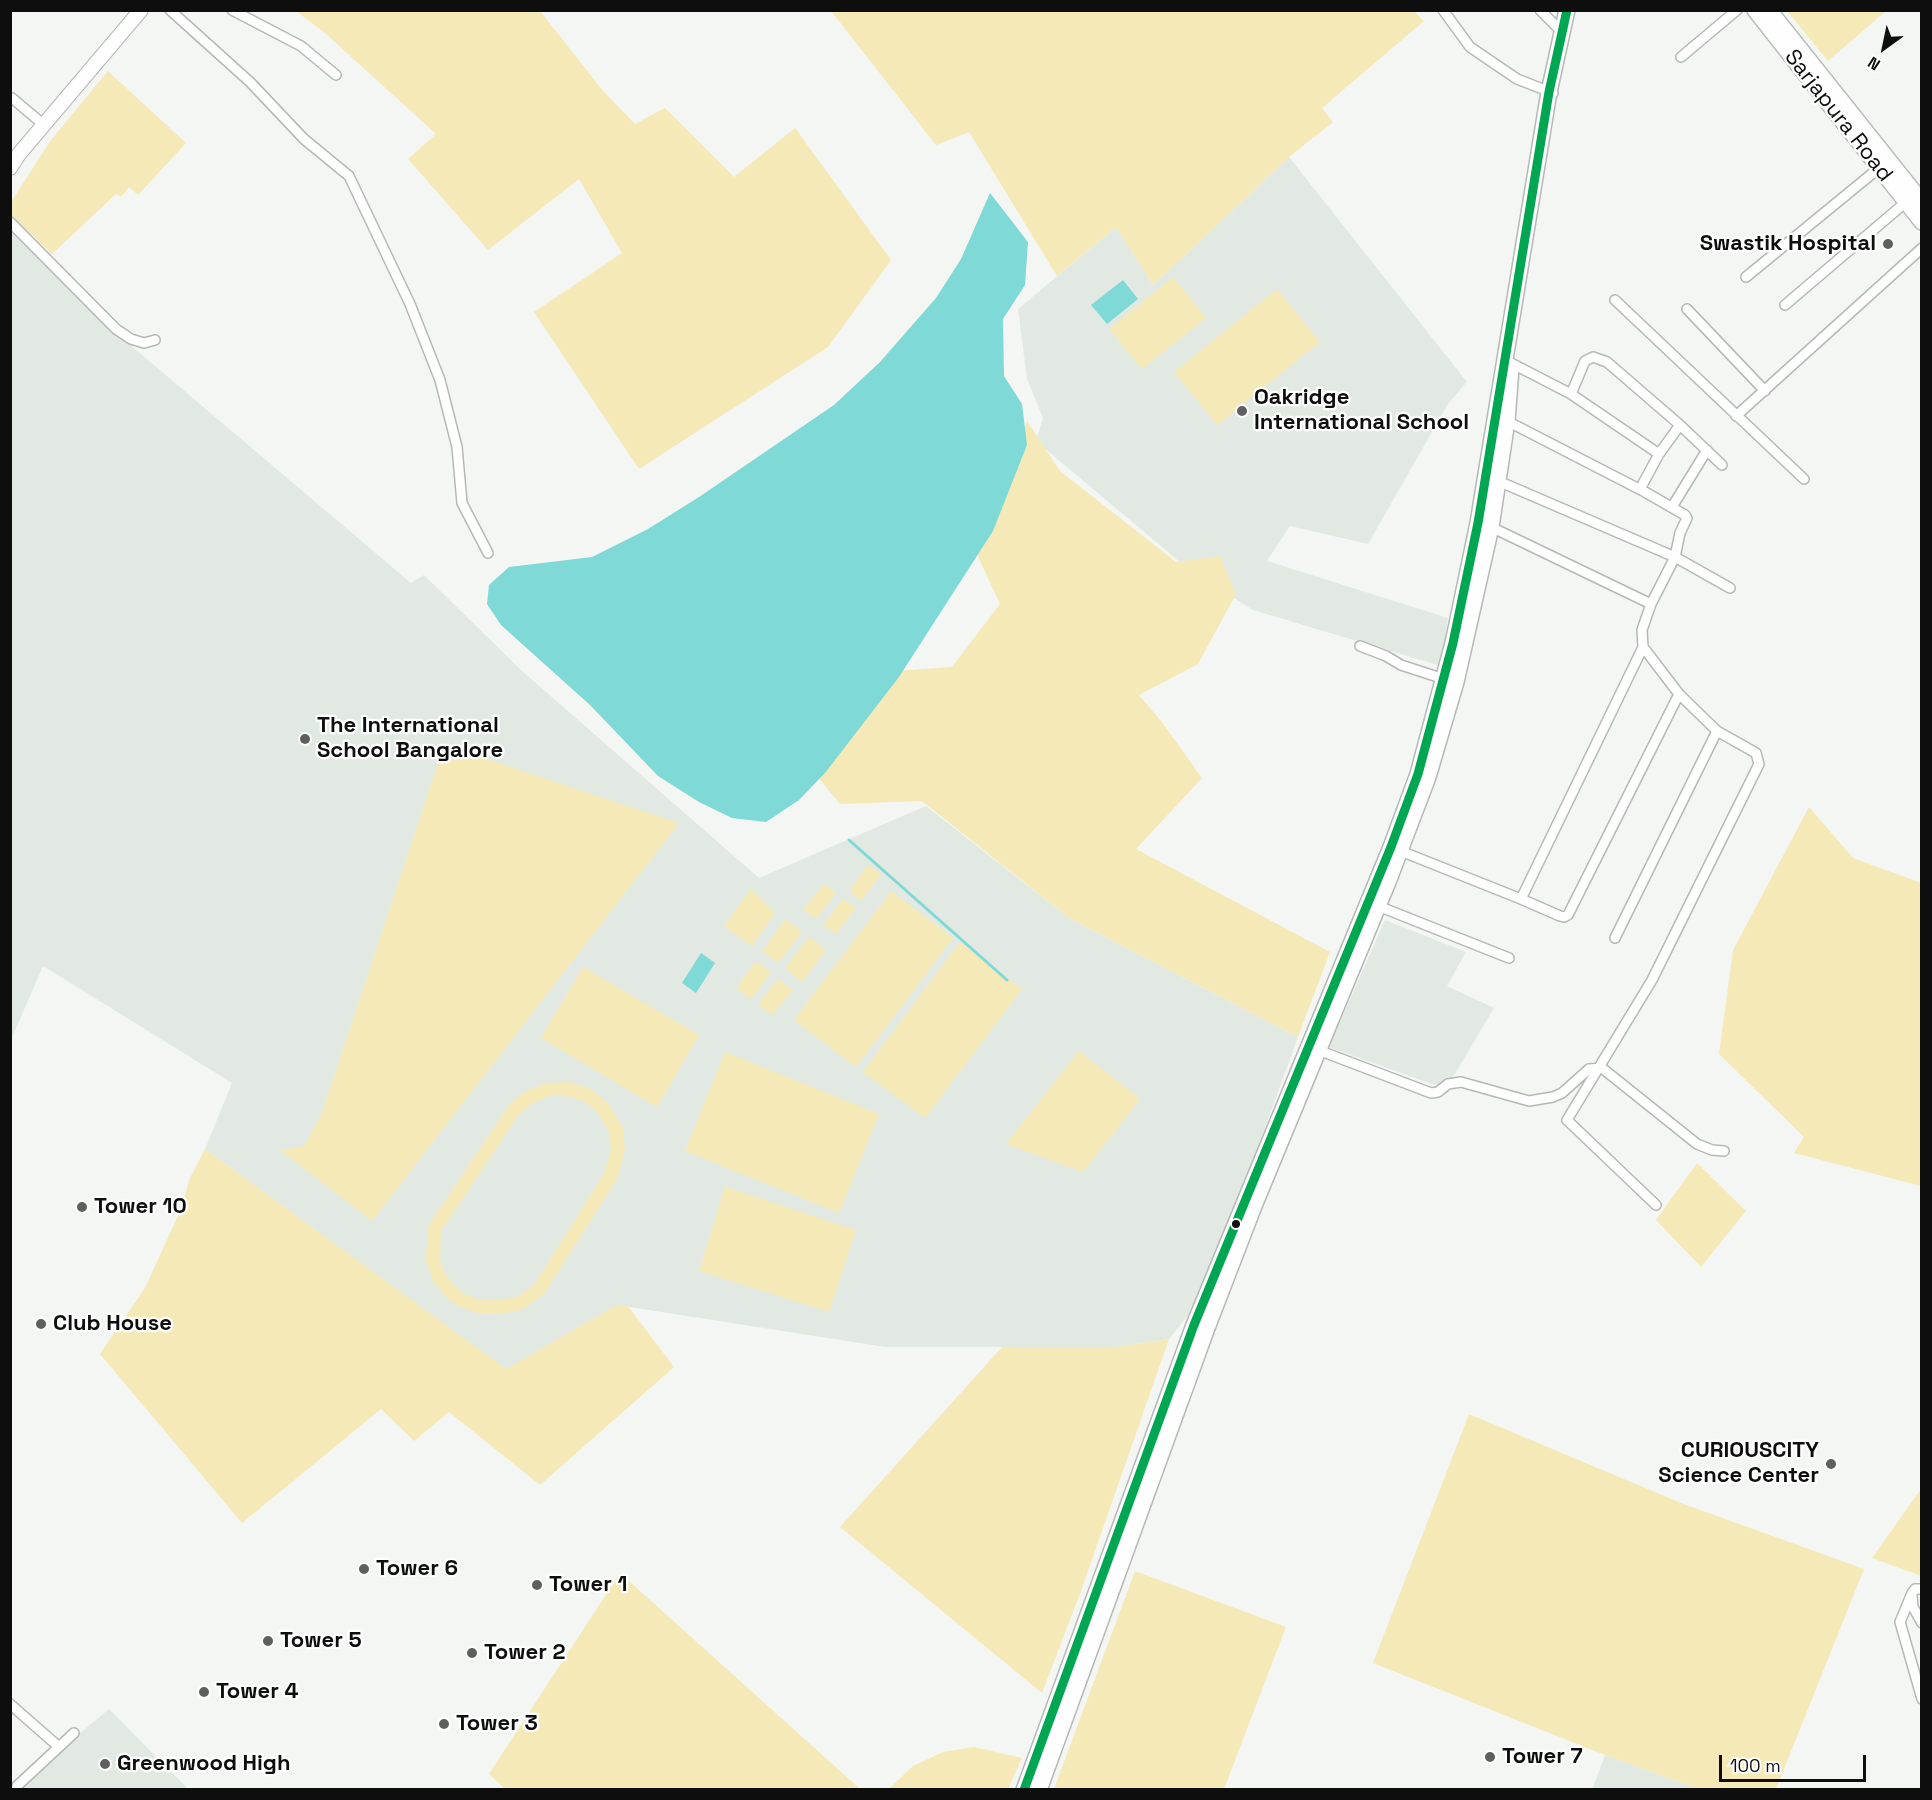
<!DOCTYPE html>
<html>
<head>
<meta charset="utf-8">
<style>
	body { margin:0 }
	#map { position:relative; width:1932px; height:1800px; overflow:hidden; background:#f3f6f3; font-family:"Space Grotesk",sans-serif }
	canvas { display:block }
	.frame { position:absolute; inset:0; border:12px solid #0d0e0d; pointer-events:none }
	.north { position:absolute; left:1854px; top:18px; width:60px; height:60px; -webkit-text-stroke:4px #fff; paint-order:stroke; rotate:213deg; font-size:16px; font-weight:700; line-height:24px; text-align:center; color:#0d0e0d }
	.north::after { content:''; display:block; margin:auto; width:21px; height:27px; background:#0d0e0d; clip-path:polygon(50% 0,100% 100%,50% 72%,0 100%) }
	.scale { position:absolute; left:1719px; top:1755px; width:147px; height:27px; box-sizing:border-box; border:3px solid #0d0e0d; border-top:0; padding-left:8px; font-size:18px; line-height:21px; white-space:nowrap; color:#0d0e0d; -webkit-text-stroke:4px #fff; paint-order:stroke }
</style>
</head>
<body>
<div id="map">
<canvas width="1932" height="1800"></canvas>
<div class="frame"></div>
<div class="north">N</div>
<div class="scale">100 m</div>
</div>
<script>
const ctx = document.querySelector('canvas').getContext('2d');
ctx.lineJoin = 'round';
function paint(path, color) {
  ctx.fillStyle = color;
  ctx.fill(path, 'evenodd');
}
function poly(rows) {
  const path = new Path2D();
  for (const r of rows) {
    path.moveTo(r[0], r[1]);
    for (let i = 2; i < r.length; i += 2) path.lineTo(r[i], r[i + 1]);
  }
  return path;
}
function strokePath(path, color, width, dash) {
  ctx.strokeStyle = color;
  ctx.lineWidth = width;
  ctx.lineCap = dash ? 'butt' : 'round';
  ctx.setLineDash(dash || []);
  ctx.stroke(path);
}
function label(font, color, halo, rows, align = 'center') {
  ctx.font = font + ' "Space Grotesk",sans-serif';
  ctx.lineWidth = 4.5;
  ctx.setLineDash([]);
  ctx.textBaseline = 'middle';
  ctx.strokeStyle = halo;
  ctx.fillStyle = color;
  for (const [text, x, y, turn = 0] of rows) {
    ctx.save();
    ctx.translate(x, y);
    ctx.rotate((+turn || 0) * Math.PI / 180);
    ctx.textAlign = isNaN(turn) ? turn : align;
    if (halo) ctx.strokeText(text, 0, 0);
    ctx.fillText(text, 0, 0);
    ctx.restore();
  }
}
const built = poly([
	[1289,157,1467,382,1448,404,1368,544,1290,526,1267,561,1448,618,1441,666,1253,610,1187,568,1036,441,1043,418,1027,379,1018,309,1116,227,1153,285],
	[11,229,116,333,411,583,424,575,522,671,759,878,926,806,1069,918,1298,1037,1246,1180,1188,1315,1169,1339,1116,1347,885,1347,617,1305,506,1370,205,1149,232,1083,43,966,11,1040],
	[1385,920,1466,952,1447,986,1494,1008,1446,1089,1329,1047],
	[109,1709,188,1789,24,1790,24,1787,72,1740],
	[1605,1755,1699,1789,1592,1790]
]);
const green = poly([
	[296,11,540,11,604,92,635,124,665,108,734,177,795,128,891,260,828,347,639,469,534,312,622,253,579,179,488,250,408,159,436,134,325,33],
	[1414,11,1424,21,1322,108,1333,122,1289,157,1153,285,1116,227,1057,276,969,132,936,145,831,11],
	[1787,11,1886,11,1828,61],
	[108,71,186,143,138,195,129,187,121,197,116,194,52,254,11,215,11,202,51,140],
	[1173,277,1206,318,1142,369,1109,329],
	[1277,289,1320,342,1217,425,1174,372],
	[1027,421,1060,471,1176,562,1220,556,1236,594,1198,664,1139,695,1161,721,1202,778,1136,849,1330,952,1298,1037,1069,918,922,801,840,804,808,765,855,674,952,667,1000,604,974,548],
	[444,745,679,823,372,1221,280,1150,304,1146,322,1113],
	[1809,807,1853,858,1921,883,1921,1186,1794,1153,1804,1137,1719,1054,1733,950],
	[868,865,881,874,861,901,849,891],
	[824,884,836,893,816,919,803,910],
	[751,889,775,913,752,946,724,926],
	[891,891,953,938,856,1067,794,1020],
	[843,899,856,908,836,934,823,925],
	[785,919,802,932,778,963,762,951],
	[809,937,826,950,802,982,785,968],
	[960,942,1022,989,925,1118,863,1072],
	[756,961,771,972,751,999,736,988],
	[583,967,699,1035,657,1107,541,1038],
	[778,979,793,990,772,1015,758,1004],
	[1079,1051,1140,1099,1083,1172,1006,1144],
	[725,1052,879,1114,839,1213,685,1151],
	[569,1082,591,1089,609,1104,623,1128,625,1151,616,1181,544,1294,522,1310,500,1314,479,1314,458,1306,447,1298,433,1281,426,1261,428,1226,509,1105,526,1091,547,1083],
	[550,1096,567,1096,584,1101,598,1113,609,1132,611,1150,603,1175,534,1285,517,1297,499,1300,481,1300,464,1294,457,1288,445,1274,440,1259,441,1231,519,1114,533,1103],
	[205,1149,506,1369,617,1305,628,1306,674,1367,540,1485,449,1412,414,1441,381,1409,242,1523,100,1354,145,1288,182,1207,189,1180],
	[1697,1163,1746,1211,1701,1267,1656,1220],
	[725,1187,856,1230,829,1312,699,1271],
	[1169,1339,1081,1591,1042,1693,840,1527,1002,1347,1116,1347],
	[1469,1414,1681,1503,1864,1569,1776,1789,1699,1789,1605,1755,1373,1663],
	[1921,1489,1921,1576,1872,1558],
	[1135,1571,1286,1627,1224,1789,1054,1789],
	[620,1573,860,1789,506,1790,489,1774],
	[974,1747,1022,1758,1008,1789,889,1789,913,1766,943,1752]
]);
const water = poly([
	[990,193,1028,242,1025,285,1003,319,1004,376,1022,404,1027,445,993,531,899,677,825,773,799,800,766,822,732,818,699,802,658,776,590,705,501,625,487,604,489,585,509,567,592,557,648,529,699,497,834,405,880,362,936,298,961,259],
	[1123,280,1138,299,1107,324,1091,305],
	[701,953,715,963,696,993,682,983]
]);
const stream = poly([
	[849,840,1007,980]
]);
const street = poly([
	[170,10,250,82,304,139,349,176,410,304,440,380,457,447,462,503,488,553],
	[232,10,301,46,336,75],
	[1443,10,1470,47,1517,79,1553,93],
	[1540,10,1563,33],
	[1681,57,1737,10],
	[12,98,44,125],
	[10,222,116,329,131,339,144,343,155,340],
	[1746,277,1879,168],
	[1615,300,1804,479],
	[1785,305,1906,202],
	[1687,309,1765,391],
	[1511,363,1571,394,1585,361,1593,357,1607,362,1680,425,1722,465],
	[1571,394,1659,454,1680,425],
	[1736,416,1922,248],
	[1498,481,1675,557,1730,588],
	[1640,489,1659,454],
	[1672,507,1707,450],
	[1491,527,1651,604,1675,557,1680,533,1687,518,1685,515,1645,492,1507,421],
	[1651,604,1642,630,1643,647,1679,694,1717,731,1756,753,1759,764,1652,980,1567,1120,1656,1205],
	[1360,646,1386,656,1401,665,1447,680],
	[1643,647,1521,899,1560,916,1564,917,1568,915,1679,694],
	[1398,850,1521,899],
	[1378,906,1509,958],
	[1615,938,1717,731],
	[1318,1050,1431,1093,1438,1092,1448,1084,1461,1082,1529,1101,1553,1097,1562,1093,1589,1069,1602,1068,1697,1144,1712,1150,1724,1151],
	[1922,1589,1915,1589,1912,1593,1900,1622,1922,1699],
	[1912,1595,1913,1607,1922,1623],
	[10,1704,59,1747],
	[16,1790,17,1786,74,1733]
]);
const secondary = poly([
	[10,168,19,154,141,10]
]);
const primary = poly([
	[1755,10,1922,222],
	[1769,10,1922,202],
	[1024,1790,1194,1325,1391,847,1418,774,1453,643,1478,523,1549,92,1567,10],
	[1039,1790,1207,1328,1254,1206,1388,882,1428,777,1456,682,1491,527,1507,421,1511,368]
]);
const bus1 = poly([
	[1024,1790,1194,1325,1391,847,1418,774,1453,643,1478,523,1549,92,1567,10]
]);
const markers = [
	[1888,244,6,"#5e5f5e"],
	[1242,411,6,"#5e5f5e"],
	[305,739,6,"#5e5f5e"],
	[82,1207,6,"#5e5f5e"],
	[1236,1224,5,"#0d0e0d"],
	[41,1324,6,"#5e5f5e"],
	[1831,1464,6,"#5e5f5e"],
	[364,1569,6,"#5e5f5e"],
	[537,1585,6,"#5e5f5e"],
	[268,1641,6,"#5e5f5e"],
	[472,1653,6,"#5e5f5e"],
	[204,1692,6,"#5e5f5e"],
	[444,1724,6,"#5e5f5e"],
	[1490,1757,6,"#5e5f5e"],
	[105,1764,6,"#5e5f5e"]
];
const streetNames = [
	["Sarjapura Road",1838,116,52]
];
const poiNames = [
	["Swastik Hospital",1876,244,"right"],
	["Oakridge",1254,398],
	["International School",1254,423],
	["The International",317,726],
	["School Bangalore",317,751],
	["Tower 10",94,1207],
	["Club House",53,1324],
	["CURIOUSCITY",1819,1451,"right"],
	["Science Center",1819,1476,"right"],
	["Tower 6",376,1569],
	["Tower 1",549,1585],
	["Tower 5",280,1641],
	["Tower 2",484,1653],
	["Tower 4",216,1692],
	["Tower 3",456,1724],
	["Tower 7",1502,1757],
	["Greenwood High",117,1764]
];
paint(built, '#e2e9e2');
paint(green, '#f5e9b8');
paint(water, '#7fd9d7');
strokePath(stream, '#7fd9d7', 3);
strokePath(street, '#b6b8b6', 12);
strokePath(secondary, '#b6b8b6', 16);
strokePath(primary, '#b6b8b6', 18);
strokePath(street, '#fdfefd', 9);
strokePath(secondary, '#fdfefd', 14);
strokePath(primary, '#fdfefd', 15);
strokePath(bus1, '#00a651', 9);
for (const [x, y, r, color] of markers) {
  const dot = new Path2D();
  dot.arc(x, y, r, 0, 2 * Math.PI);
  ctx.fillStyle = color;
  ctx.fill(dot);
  strokePath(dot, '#fff', 2);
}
label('22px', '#0d0e0d', '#fff', streetNames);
label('bold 22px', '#0d0e0d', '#fff', poiNames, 'left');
</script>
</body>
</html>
